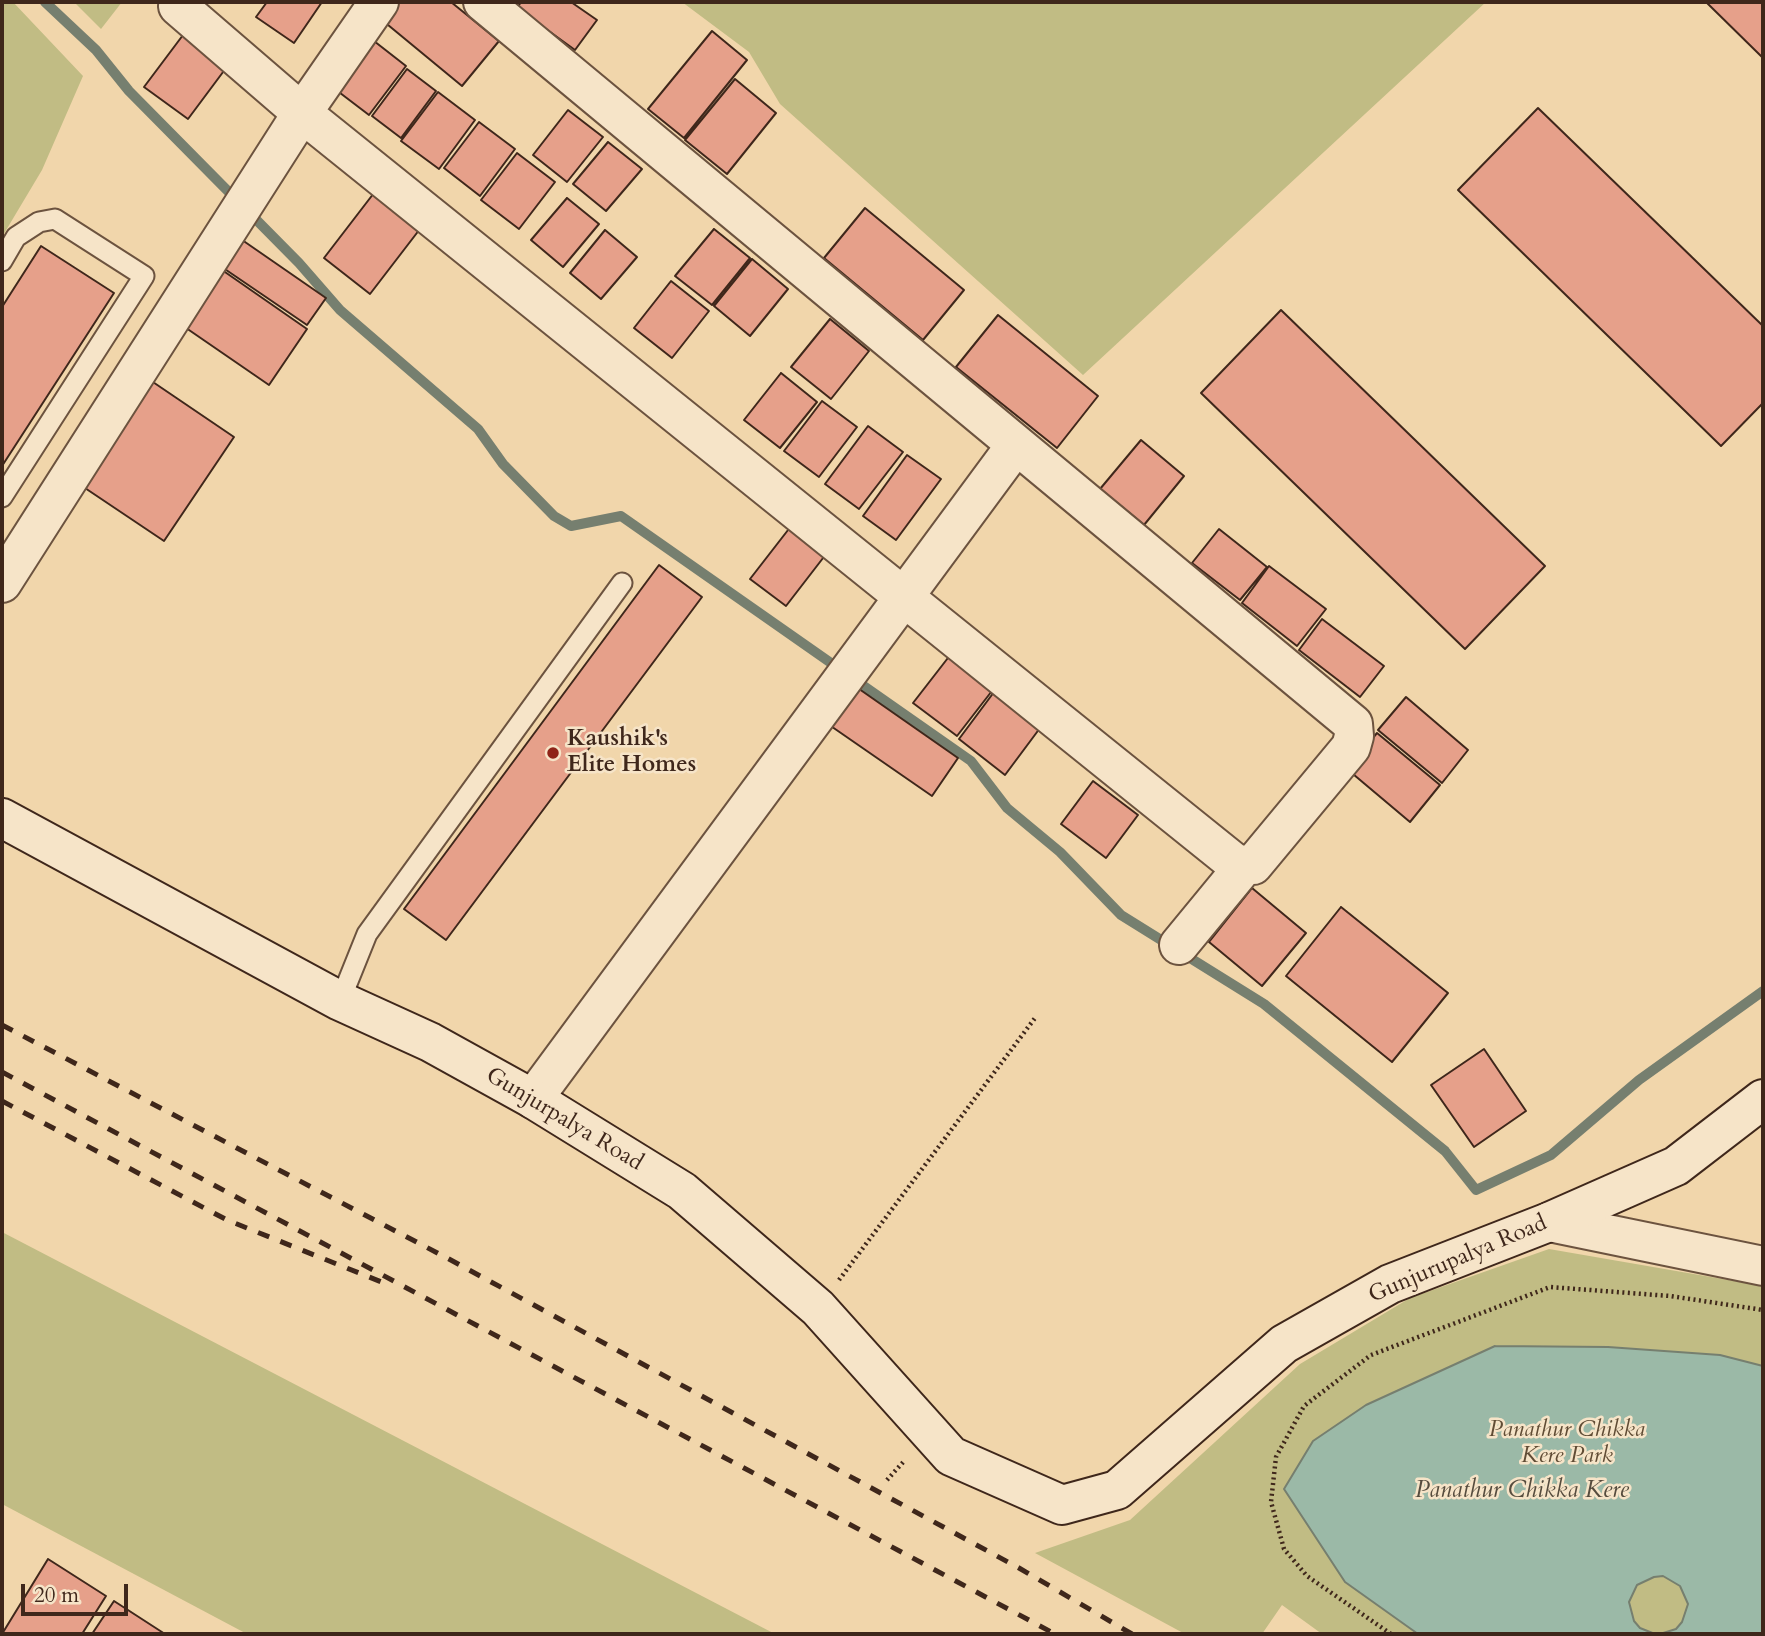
<!DOCTYPE html>
<html>
<head>
<meta charset="utf-8">
<style>
	body { margin:0 }
	#map { position:relative; width:1765px; height:1636px; overflow:hidden; background:#f1d6ab; font-family:Cardo,serif }
	canvas { display:block }
	.frame { position:absolute; inset:0; border:4px solid #3f271b; pointer-events:none }
	.scale { position:absolute; left:21px; top:1584px; width:107px; height:32px; box-sizing:border-box; border:4px solid #3f271b; border-top:0; padding-left:9px; font-size:21px; line-height:24px; white-space:nowrap; color:#3f271b; -webkit-text-stroke:5px #f6e4c8; paint-order:stroke }
</style>
</head>
<body>
<div id="map">
<canvas width="1765" height="1636"></canvas>
<div class="frame"></div>
<div class="scale">20 m</div>
</div>
<script>
const ctx = document.querySelector('canvas').getContext('2d');
ctx.lineJoin = 'round';
function paint(path, color) {
  ctx.fillStyle = color;
  ctx.fill(path, 'evenodd');
}
function poly(rows) {
  const path = new Path2D();
  for (const r of rows) {
    path.moveTo(r[0], r[1]);
    for (let i = 2; i < r.length; i += 2) path.lineTo(r[i], r[i + 1]);
  }
  return path;
}
function strokePath(path, color, width, dash) {
  ctx.strokeStyle = color;
  ctx.lineWidth = width;
  ctx.lineCap = dash ? 'butt' : 'round';
  ctx.setLineDash(dash || []);
  ctx.stroke(path);
}
function label(font, color, halo, rows, align = 'center') {
  ctx.font = font + ' Cardo,serif';
  ctx.lineWidth = 5;
  ctx.setLineDash([]);
  ctx.textBaseline = 'middle';
  ctx.strokeStyle = halo;
  ctx.fillStyle = color;
  for (const [text, x, y, turn = 0] of rows) {
    ctx.save();
    ctx.translate(x, y);
    ctx.rotate((+turn || 0) * Math.PI / 180);
    ctx.textAlign = isNaN(turn) ? turn : align;
    if (halo) ctx.strokeText(text, 0, 0);
    ctx.fillText(text, 0, 0);
    ctx.restore();
  }
}
const green = poly([
	[2,2,13,2,83,76,42,170,2,237],
	[74,2,122,2,101,29],
	[682,2,1486,2,1083,375,780,104,749,52],
	[2,1232,775,1634,247,1634,2,1504],
	[1549,1249,1763,1286,1763,1634,1322,1634,1282,1605,1262,1634,1185,1634,1035,1553,1130,1520,1300,1364,1410,1298]
]);
const water = poly([
	[1495,1346,1608,1347,1720,1355,1763,1366,1763,1634,1660,1634,1676,1629,1682,1622,1688,1604,1680,1586,1663,1576,1654,1577,1637,1585,1629,1602,1634,1621,1640,1628,1655,1634,1418,1634,1345,1582,1284,1489,1313,1441,1366,1405,1495,1346]
]);
const stream = poly([
	[45,2,96,50,129,91,299,263,340,310,478,429,503,464,554,516,571,526,621,516,971,761,1007,808,1060,852,1121,915,1264,1004,1445,1151,1476,1190,1551,1155,1639,1080,1763,991]
]);
const building = poly([
	[267,2,322,2,294,43,256,17,267,2],
	[397,2,451,2,499,41,462,86,382,20,397,2],
	[521,2,571,2,597,20,575,50,517,8,521,2],
	[1706,2,1763,2,1763,58,1706,2],
	[189,27,232,60,188,119,144,87,189,27],
	[712,31,747,60,684,138,648,109,712,31],
	[365,34,406,66,369,115,327,83,365,34],
	[407,69,436,91,401,138,372,116,407,69],
	[735,79,776,113,727,174,685,140,735,79],
	[438,92,475,120,439,169,401,141,438,92],
	[1538,108,1763,326,1763,403,1721,446,1458,190,1538,108],
	[568,110,603,137,567,182,533,155,568,110],
	[479,122,515,149,480,196,444,168,479,122],
	[608,142,642,169,606,211,573,184,608,142],
	[517,153,555,182,519,229,481,200,517,153],
	[377,189,423,225,370,294,324,258,377,189],
	[567,198,599,224,563,267,531,240,567,198],
	[865,208,964,290,923,340,824,258,865,208],
	[714,229,750,258,712,305,675,276,714,229],
	[605,230,637,257,601,299,570,273,605,230],
	[232,233,326,298,307,325,213,261,232,233],
	[41,246,114,293,2,466,2,307,41,246],
	[752,259,788,289,750,336,714,306,752,259],
	[212,263,307,329,269,385,173,319,212,263],
	[671,281,709,311,672,358,634,328,671,281],
	[1281,310,1545,566,1465,649,1201,393,1281,310],
	[998,315,1098,396,1057,448,956,367,998,315],
	[830,319,869,351,831,399,791,367,830,319],
	[781,373,817,402,780,448,744,420,781,373],
	[147,378,234,437,164,541,76,482,147,378],
	[822,401,857,427,819,477,784,451,822,401],
	[868,426,903,452,859,509,825,484,868,426],
	[1141,440,1184,476,1144,525,1100,489,1141,440],
	[907,455,941,479,896,540,863,516,907,455],
	[795,521,830,549,786,606,750,579,795,521],
	[1219,529,1267,567,1240,600,1192,563,1219,529],
	[659,565,702,597,446,940,404,909,659,565],
	[1269,566,1326,609,1297,646,1242,603,1269,566],
	[1322,619,1384,666,1360,697,1299,650,1322,619],
	[951,654,995,687,957,736,913,703,951,654],
	[852,684,958,758,932,796,825,722,852,684],
	[997,688,1043,724,1005,775,959,739,997,688],
	[1406,697,1468,750,1442,783,1378,730,1406,697],
	[1377,733,1440,785,1410,822,1347,769,1377,733],
	[1093,781,1138,815,1106,858,1061,824,1093,781],
	[1252,888,1306,933,1262,986,1209,942,1252,888],
	[1341,907,1448,993,1392,1062,1286,976,1341,907],
	[1484,1049,1526,1111,1474,1147,1431,1085,1484,1049],
	[48,1559,106,1596,82,1634,2,1634,48,1559],
	[114,1601,165,1634,92,1634,114,1601]
]);
const path = poly([
	[839,1280,1035,1018],
	[887,1480,905,1460],
	[1391,1634,1307,1576,1284,1549,1271,1502,1276,1457,1304,1406,1371,1355,1550,1287,1670,1296,1763,1310]
]);
const lane = poly([
	[2,261,16,237,39,222,55,219,144,276,2,497],
	[340,1001,367,934,622,583]
]);
const street = poly([
	[178,6,302,113,1236,864,1253,865,1351,747,1354,736,1353,724,483,2],
	[2,583,302,113,379,2],
	[1179,945,1244,866],
	[533,1099,1016,445],
	[1549,1222,1763,1266]
]);
const secondary = poly([
	[2,818,340,1001,430,1042,533,1099,682,1191,818,1308,951,1456,1062,1505,1117,1490,1284,1344,1390,1284,1549,1222,1676,1166,1763,1099]
]);
const rail = poly([
	[2,1025,447,1258,1019,1568,1132,1634],
	[2,1072,1055,1634],
	[2,1101,227,1220,384,1283]
]);
const markers = [
	[553,753,7,"#8f2418"]
];
const poiNames = [
	["Kaushik's",567,740],
	["Elite Homes",567,766]
];
const streetNames = [
	["Gunjurpalya Road",564,1120,31],
	["Gunjurupalya Road",1458,1260,-23]
];
const parkNames = [
	["Panathur Chikka",1567,1431],
	["Kere Park",1567,1457]
];
const waterNames = [
	["Panathur Chikka Kere",1522,1491]
];
paint(green, '#c1bc84');
paint(water, '#9bb9a7');
strokePath(water, '#767f6f', 2);
strokePath(stream, '#767f6f', 10);
paint(building, '#e6a08a');
strokePath(building, '#3f271b', 2);
strokePath(lane, '#6c533f', 23);
strokePath(street, '#6c533f', 42);
strokePath(secondary, '#3f271b', 42);
strokePath(path, '#3f271b', 4.5, [2, 3.5]);
strokePath(lane, '#f6e4c8', 19);
strokePath(street, '#f6e4c8', 38);
strokePath(secondary, '#f6e4c8', 38);
strokePath(rail, '#3f271b', 5, [12, 12]);
for (const [x, y, r, color] of markers) {
  const dot = new Path2D();
  dot.arc(x, y, r, 0, 2 * Math.PI);
  ctx.fillStyle = color;
  ctx.fill(dot);
  strokePath(dot, '#f6e4c8', 2.5);
}
label('bold 23px', '#3f271b', '#f6e4c8', poiNames, 'left');
label('23px', '#3f271b', '#f6e4c8', streetNames);
label('italic 23px', '#604c35', '#f6e4c8', parkNames);
label('italic 24px', '#564c3e', '#f6e4c8', waterNames);
</script>
</body>
</html>
